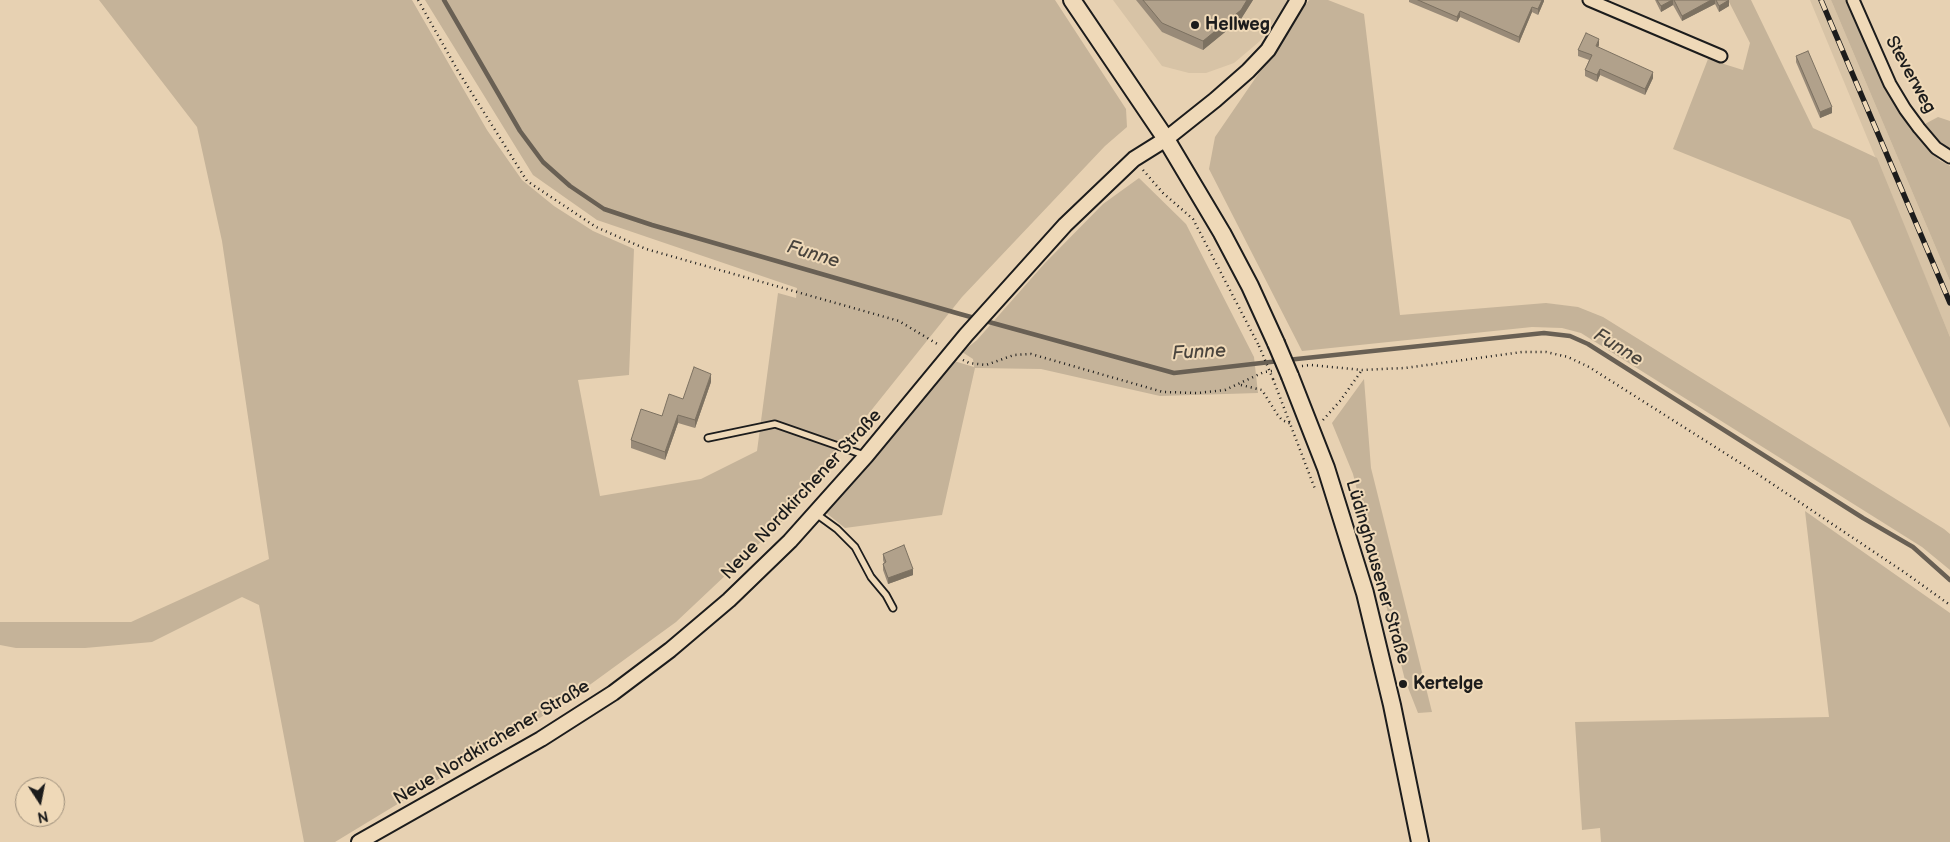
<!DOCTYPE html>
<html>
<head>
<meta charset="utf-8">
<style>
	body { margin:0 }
	#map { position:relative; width:1950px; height:842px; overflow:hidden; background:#e7d1b2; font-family:"Balsamiq Sans",sans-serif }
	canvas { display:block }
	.north { position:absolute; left:15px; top:777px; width:50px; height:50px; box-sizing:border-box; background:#efd9b8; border:1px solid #9b8d7a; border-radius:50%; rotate:169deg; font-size:14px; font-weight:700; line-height:20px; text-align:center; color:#1c1c1c }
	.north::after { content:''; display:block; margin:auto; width:18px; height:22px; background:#1c1c1c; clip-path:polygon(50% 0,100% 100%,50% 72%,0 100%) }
</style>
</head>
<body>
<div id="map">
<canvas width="1950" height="842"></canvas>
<div class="north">N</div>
</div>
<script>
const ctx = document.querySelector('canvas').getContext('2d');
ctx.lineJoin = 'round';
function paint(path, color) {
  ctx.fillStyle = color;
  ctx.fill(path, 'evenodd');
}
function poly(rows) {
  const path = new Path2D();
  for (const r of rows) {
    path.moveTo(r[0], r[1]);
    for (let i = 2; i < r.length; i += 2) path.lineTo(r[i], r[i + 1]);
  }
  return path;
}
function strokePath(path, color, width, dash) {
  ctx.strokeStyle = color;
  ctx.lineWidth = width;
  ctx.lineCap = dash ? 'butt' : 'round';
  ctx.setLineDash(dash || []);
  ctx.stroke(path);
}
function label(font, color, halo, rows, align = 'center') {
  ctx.font = font + ' "Balsamiq Sans",sans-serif';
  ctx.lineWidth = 4;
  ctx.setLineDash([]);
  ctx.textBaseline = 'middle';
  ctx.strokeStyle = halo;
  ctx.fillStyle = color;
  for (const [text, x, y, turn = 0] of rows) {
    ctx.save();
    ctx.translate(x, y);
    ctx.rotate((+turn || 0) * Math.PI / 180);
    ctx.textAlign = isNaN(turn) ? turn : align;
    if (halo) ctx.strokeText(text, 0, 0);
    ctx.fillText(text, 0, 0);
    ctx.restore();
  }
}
const built = poly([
	[1113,0,1289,0,1260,41,1234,63,1206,73,1189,73,1162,66],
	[1810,0,1831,0,1950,281,1950,337]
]);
const green = poly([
	[99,0,412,0,487,130,522,180,554,206,593,231,634,249,629,375,578,380,600,496,701,479,757,451,778,293,796,298,797,288,597,220,533,175,425,0,1055,0,1126,109,1127,127,1105,146,962,297,781,523,676,622,569,700,335,842,304,842,259,605,242,597,152,642,85,648,16,648,0,645,0,622,131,622,269,559,222,241,197,127],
	[1309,0,1328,0,1364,14,1400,315,1546,303,1578,307,1603,317,1944,529,1950,534,1950,570,1922,547,1581,333,1562,328,1532,327,1302,351,1209,169,1215,137],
	[1728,0,1751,0,1813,128,1877,158,1950,337,1950,428,1850,220,1673,149,1708,59,1743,70,1750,43],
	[1831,0,1849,0,1885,86,1910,129,1939,160,1950,166,1950,281],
	[1938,117,1950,121,1950,152,1934,139,1923,125],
	[1139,178,1186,224,1254,357,1258,393,1160,396,1041,369,975,368,942,515,845,528,825,512,954,361,974,367,973,359,962,352,977,340,1045,263,1103,204],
	[1364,379,1371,468,1432,712,1418,713,1405,680,1353,474,1332,423],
	[1805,511,1950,613,1950,842,1601,842,1600,828,1582,830,1575,722,1829,717]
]);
const stream = poly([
	[444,0,520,131,543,162,570,186,604,209,652,225,960,314,1174,373,1279,361],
	[1287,360,1544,333,1570,336,1588,344,1863,518,1913,547,1950,580]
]);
const path = poly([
	[418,0,458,71,527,181,596,227,646,249,899,321,939,345],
	[1143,170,1163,193,1193,219,1259,346],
	[963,360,969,363,986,365,1014,355,1031,354,1163,392,1198,393,1225,390,1264,372,1272,371],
	[1302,366,1311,365,1362,370,1405,368,1522,352,1546,352,1568,357,1589,367,1753,471,1904,572,1950,605],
	[1273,379,1315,489],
	[1241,385,1262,390,1277,414,1282,420,1291,424],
	[1323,420,1340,401,1362,370]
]);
const service = poly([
	[708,438,775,424,864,455],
	[815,513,837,529,855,547,871,577,886,595,893,608]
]);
const minor = poly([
	[1589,0,1721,56],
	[1853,0,1890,84,1905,109,1919,128,1936,148,1950,157]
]);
const tertiary = poly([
	[359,842,541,739,613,693,670,650,729,600,790,541,866,456,966,335,1065,225,1134,159,1166,139,1215,100,1248,71,1268,50,1298,0]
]);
const secondary = poly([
	[1072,0,1166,139,1222,233,1250,286,1276,343],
	[1290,376,1326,468,1365,593,1392,705,1420,842]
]);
const rail = poly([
	[1821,0,1950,303]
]);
const pathBridge = poly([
	[1259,346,1273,379]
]);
const secondaryBridge = poly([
	[1276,343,1290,376]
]);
const wall = poly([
	[1136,0,1253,0,1241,19,1203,50,1162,32],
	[1409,0,1544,0,1544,1,1538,15,1532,12,1519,43,1460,17,1457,22,1409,2],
	[1655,0,1729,0,1729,6,1719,12,1715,4,1682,21,1673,5,1661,12],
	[1599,45,1598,47,1653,78,1645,95,1600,75,1597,82,1585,76,1585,70,1589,60,1578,56,1578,50],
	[1796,56,1832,113,1820,118,1796,62],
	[711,382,695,428,678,423,665,460,631,448,631,440,683,399],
	[883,554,913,575,888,584,883,570,883,564,884,563,883,560]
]);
const shadedWall = poly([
	[1247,0,1253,0,1241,19,1203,50,1203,41],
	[1542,0,1544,0,1544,1,1538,15,1538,9],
	[1672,0,1673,0,1673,5,1661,12,1661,6],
	[1711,0,1715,0,1715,4,1682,21,1682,16],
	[1729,0,1729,6,1719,12,1719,6],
	[1532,7,1532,12,1519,43,1519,37],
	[1460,11,1460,17,1457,22,1457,17],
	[1599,39,1599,45,1596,52,1596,46],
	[1600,69,1600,75,1597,82,1597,75],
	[1653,72,1653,78,1645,95,1645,89],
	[1832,107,1832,113,1820,118,1820,112],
	[711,374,711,382,695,428,695,420],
	[678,415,678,423,665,460,665,452],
	[913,569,913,575,888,584,888,578]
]);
const building = poly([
	[1143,0,1247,0,1241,10,1203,41,1162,23,1143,0],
	[1418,0,1542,0,1538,9,1532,7,1519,37,1460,11,1457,17,1418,0],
	[1657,0,1672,0,1661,6,1657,0],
	[1674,0,1711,0,1682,16,1674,0],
	[1716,0,1729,0,1719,6,1716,0],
	[1586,33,1599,39,1596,46,1653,72,1645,89,1600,69,1597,75,1585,70,1592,55,1578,50,1586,33],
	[1808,51,1832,107,1820,112,1796,56,1808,51],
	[694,367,711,374,695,420,678,415,665,452,631,440,641,409,662,416,669,394,683,399,694,367],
	[904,545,913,569,888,578,883,564,886,562,883,554,904,545]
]);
const markers = [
	[1195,25,5,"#1c1c1c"],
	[1403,684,5,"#1c1c1c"]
];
const poiNames = [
	["Hellweg",1205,25],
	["Kertelge",1413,684]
];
const streetNames = [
	["Steverweg",1910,75,61],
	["Neue Nordkirchener Straße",802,495,-47],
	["Lüdinghausener Straße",1377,572,74],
	["Neue Nordkirchener Straße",492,743,-31]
];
const waterNames = [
	["Funne",813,255,17],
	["Funne",1618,348,32],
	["Funne",1199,353,-3]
];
paint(built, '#d7c3a6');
paint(green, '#c5b399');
strokePath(stream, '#696054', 4.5);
strokePath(service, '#1c1c1c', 9);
strokePath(minor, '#1c1c1c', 15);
strokePath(tertiary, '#1c1c1c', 18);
strokePath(secondary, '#1c1c1c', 20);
strokePath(path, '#1c1c1c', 2.5, [1, 4]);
strokePath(service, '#efd9b8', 5.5);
strokePath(minor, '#efd9b8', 11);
strokePath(tertiary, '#efd9b8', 14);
strokePath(secondary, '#efd9b8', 16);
strokePath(rail, '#1c1c1c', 5.5);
strokePath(rail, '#efd9b8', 4, [11]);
strokePath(secondaryBridge, '#1c1c1c', 20, []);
strokePath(pathBridge, '#1c1c1c', 2.5, [1, 4]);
strokePath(secondaryBridge, '#efd9b8', 16);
paint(wall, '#988a78');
paint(shadedWall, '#7c7161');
paint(building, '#b1a18b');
strokePath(building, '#7c7161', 1);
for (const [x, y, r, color] of markers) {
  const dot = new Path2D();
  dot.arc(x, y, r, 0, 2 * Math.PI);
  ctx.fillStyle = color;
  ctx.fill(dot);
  strokePath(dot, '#efd9b8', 2);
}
label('bold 18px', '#1c1c1c', '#efd9b8', poiNames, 'left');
label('18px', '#1c1c1c', '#efd9b8', streetNames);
label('italic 19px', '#49443d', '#efd9b8', waterNames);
</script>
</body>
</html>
